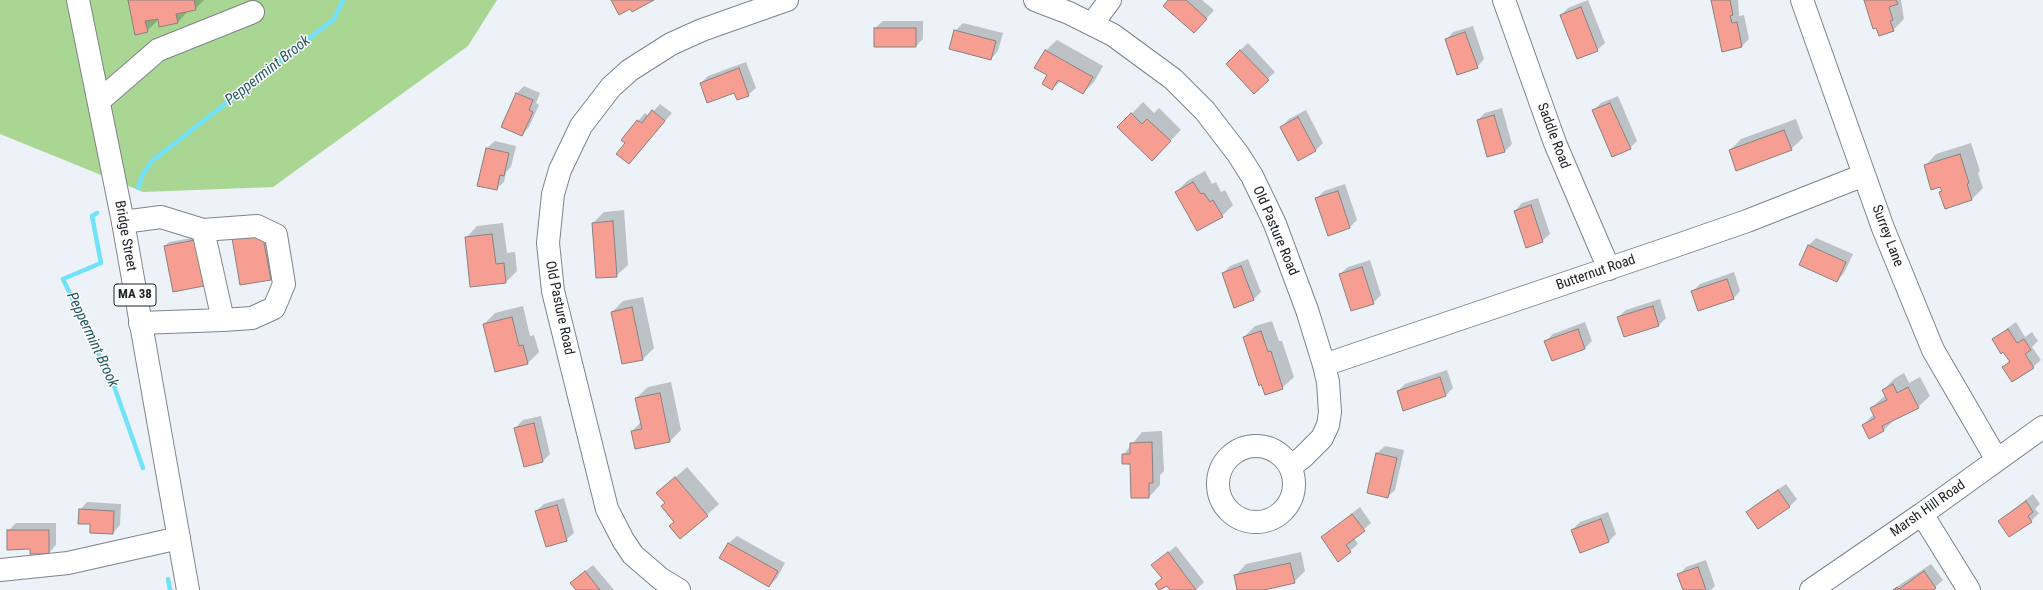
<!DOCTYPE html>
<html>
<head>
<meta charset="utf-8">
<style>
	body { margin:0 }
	canvas { display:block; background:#ecf2f7 }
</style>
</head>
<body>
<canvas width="2043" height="590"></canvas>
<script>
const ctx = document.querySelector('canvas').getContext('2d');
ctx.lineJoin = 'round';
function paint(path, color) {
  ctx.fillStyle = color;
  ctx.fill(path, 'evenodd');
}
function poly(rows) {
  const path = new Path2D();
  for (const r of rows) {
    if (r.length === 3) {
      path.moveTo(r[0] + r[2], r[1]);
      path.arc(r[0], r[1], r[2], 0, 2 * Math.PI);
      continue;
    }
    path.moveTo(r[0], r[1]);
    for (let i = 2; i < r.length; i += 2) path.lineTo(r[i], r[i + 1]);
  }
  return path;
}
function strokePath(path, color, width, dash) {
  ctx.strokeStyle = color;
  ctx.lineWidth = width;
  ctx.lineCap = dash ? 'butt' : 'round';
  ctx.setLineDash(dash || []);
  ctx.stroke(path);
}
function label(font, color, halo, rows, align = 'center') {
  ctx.font = font + ' "Roboto Condensed",sans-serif';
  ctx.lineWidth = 3;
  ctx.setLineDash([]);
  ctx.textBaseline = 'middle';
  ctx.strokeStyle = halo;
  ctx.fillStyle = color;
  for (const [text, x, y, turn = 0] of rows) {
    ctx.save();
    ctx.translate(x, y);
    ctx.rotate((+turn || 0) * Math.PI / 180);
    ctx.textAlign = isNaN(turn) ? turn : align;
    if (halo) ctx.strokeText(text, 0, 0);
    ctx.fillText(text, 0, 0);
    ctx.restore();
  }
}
const green = poly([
	[0,0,497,0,468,46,273,187,143,192,0,134]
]);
const shadow = poly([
	[129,0,204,0,195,9,189,10,178,22,159,19,147,31],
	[1170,0,1202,0,1214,10,1201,25],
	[1588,0,1605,43,1597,50,1561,15,1568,8],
	[1713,0,1738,0,1739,16,1744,15,1749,39,1742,46],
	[1865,0,1901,0,1904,19,1893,30],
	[883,21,923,21,923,39,916,46,875,28],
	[963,23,1003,33,998,51,991,59,955,31],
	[1473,26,1484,59,1477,67,1446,40,1453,32],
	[1057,40,1103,66,1094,82,1083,93,1061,81,1052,89,1048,75,1045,51],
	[1248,43,1275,72,1254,92,1234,56],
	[746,62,756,88,748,95,701,83,708,76],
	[524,86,540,93,536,103,539,105,529,127,522,135,502,126,517,93],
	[1618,96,1637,141,1630,148,1593,111,1601,103],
	[1143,102,1154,113,1159,108,1181,130,1152,159,1119,127],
	[660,104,672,113,629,163,626,143,622,140,645,113,649,116],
	[1502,108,1512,144,1504,152,1478,120,1485,113],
	[1306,110,1323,143,1315,151,1281,127,1289,119],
	[1796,119,1803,138,1791,149,1730,150,1741,139],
	[495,141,516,146,511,167,506,172,504,182,496,189,478,185,487,148],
	[1971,143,1980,171,1978,173,1983,188,1972,199,1945,208,1940,192,1942,190,1925,166,1936,154],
	[1205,171,1212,184,1216,182,1221,192,1225,190,1233,205,1222,216,1176,192,1187,181],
	[1345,184,1357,220,1350,227,1329,234,1316,199,1324,191],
	[1538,198,1550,234,1542,241,1515,211,1522,203],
	[624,210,628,265,616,276,593,223,604,212],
	[273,222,281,268,270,279,241,284],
	[503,223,507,253,515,252,517,271,506,282,466,238,477,226],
	[203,236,208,284,165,246,169,242],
	[1816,238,1853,254,1844,273,1837,281,1809,245],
	[1248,259,1261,292,1253,300,1223,273,1230,266],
	[1370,260,1381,295,1373,303,1340,274,1348,267],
	[1734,272,1740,291,1733,299,1692,292,1700,284],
	[643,297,654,348,643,359,612,312,623,301],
	[1660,299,1666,318,1659,325,1618,317,1626,310],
	[523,306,530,336,534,335,539,352,528,363,484,324,495,313],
	[1272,321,1279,341,1282,341,1294,377,1282,388,1244,337,1255,326],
	[1585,322,1592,341,1585,348,1546,341,1553,334],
	[2016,322,2025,337,2032,332,2038,341,2032,347,2041,360,2033,367,2003,367,2010,360,1993,339],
	[1447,370,1453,388,1446,395,1398,391,1405,384],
	[1904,373,1909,383,1920,377,1930,396,1918,407,1895,419,1884,430,1863,425,1874,414,1871,408,1886,395,1883,390,1894,379],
	[671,382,681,430,670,441,632,431,641,422,636,398,648,387],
	[541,416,550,454,543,461,515,428,523,420],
	[1162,431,1164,471,1160,475,1160,485,1149,497,1131,463,1123,455,1142,432],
	[1385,446,1404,450,1395,490,1387,497,1368,492,1377,453],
	[687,467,719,504,681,538,675,521,666,502,658,493],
	[1786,484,1797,499,1789,507,1747,512,1755,505],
	[2033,494,2040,504,2035,509,2039,513,2031,521,1999,521],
	[564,498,574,533,566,540,536,511,544,504],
	[87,502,121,504,120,525,113,533,91,523,80,510],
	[1360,507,1371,523,1354,538,1358,544,1339,560,1322,537],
	[1608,512,1616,534,1609,541,1572,530,1580,522],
	[16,523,56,523,56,545,49,553,31,548,8,531],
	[737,536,785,563,777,578,769,586,721,558,729,543],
	[1176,546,1204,582,1196,590,1172,590,1168,585,1161,590,1156,584,1162,578,1153,565],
	[1301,552,1305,571,1294,582,1260,590,1238,590,1235,576,1246,564],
	[1706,560,1715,586,1711,590,1684,590,1679,575,1686,567],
	[1931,564,1943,580,1932,590,1892,590],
	[593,565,614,590,577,590,579,576]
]);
const stream = poly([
	[138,188,143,174,152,161,334,19,343,0],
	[97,213,92,216,101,263,63,279,114,386,143,468],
	[168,579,170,590]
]);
const building = poly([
	[128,0,194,0,196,10,176,14,178,23,159,27,158,19,145,21,148,32,135,35,128,0],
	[611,0,654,0,632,12,630,9,619,15,611,0],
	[1168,0,1186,0,1207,19,1194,33,1163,6,1168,0],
	[1711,0,1730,0,1733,15,1730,16,1732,23,1737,22,1742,47,1722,52,1711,0],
	[1864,0,1896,0,1898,4,1889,7,1893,20,1890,21,1894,31,1879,36,1876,28,1873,29,1864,0],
	[1581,7,1598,51,1577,59,1560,15,1581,7],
	[874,28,916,28,916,47,874,47,874,28],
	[954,30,996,41,991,60,949,49,954,30],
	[1465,32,1478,68,1457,75,1445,39,1465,32],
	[1045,50,1093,77,1083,94,1058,80,1052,90,1042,84,1047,75,1034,68,1045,50],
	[1240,50,1269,80,1254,94,1226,64,1240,50],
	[739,68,749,96,737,100,734,93,707,103,700,83,739,68],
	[516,93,533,100,529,110,533,112,522,136,501,127,516,93],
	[1610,103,1631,149,1612,157,1592,110,1610,103],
	[652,110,665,121,629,164,616,154,625,143,621,140,637,120,642,123,652,110],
	[1131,113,1142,124,1147,119,1171,141,1152,161,1117,127,1131,113],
	[1494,115,1505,152,1487,157,1477,120,1494,115],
	[1298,117,1316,151,1298,161,1280,127,1298,117],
	[1784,130,1792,150,1736,171,1729,150,1784,130],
	[486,148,509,153,504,176,500,175,497,190,477,186,486,148],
	[1960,154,1969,183,1967,184,1972,200,1945,209,1939,192,1942,191,1940,187,1931,190,1924,165,1960,154],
	[1193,182,1201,194,1204,193,1210,202,1213,200,1223,217,1197,231,1175,192,1193,182],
	[1338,191,1350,228,1328,236,1315,198,1338,191],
	[1531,205,1543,242,1526,248,1514,211,1531,205],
	[613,221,617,277,596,278,592,223,613,221],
	[262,232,271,280,240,285,232,238,262,232],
	[492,234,496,264,504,263,506,283,470,287,465,237,492,234],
	[200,239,209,285,173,292,164,246,200,239],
	[1808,245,1846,262,1837,282,1799,265,1808,245],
	[1241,266,1254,300,1234,308,1222,273,1241,266],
	[1362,267,1374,304,1351,311,1339,274,1362,267],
	[1727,279,1734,299,1698,311,1691,291,1727,279],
	[1653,306,1659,326,1624,337,1617,317,1653,306],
	[632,307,643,360,622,364,611,312,632,307],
	[512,317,519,346,523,345,528,364,495,372,483,324,512,317],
	[1578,329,1585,349,1552,361,1544,341,1578,329],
	[2008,329,2017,343,2024,339,2031,350,2025,354,2034,368,2012,382,2002,367,2010,362,2003,352,2001,354,1992,339,2008,329],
	[1261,331,1268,352,1271,351,1283,389,1265,395,1261,384,1259,386,1243,337,1261,331],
	[1440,377,1446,396,1403,411,1397,391,1440,377],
	[1893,384,1897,393,1908,387,1919,408,1882,426,1884,431,1869,439,1862,425,1875,418,1870,408,1887,400,1882,390,1893,384],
	[660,393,670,442,635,449,631,431,642,429,635,398,660,393],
	[534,423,543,462,524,467,514,428,534,423],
	[1152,442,1153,483,1149,483,1149,498,1131,498,1130,464,1122,464,1122,454,1130,454,1130,443,1152,442],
	[1376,453,1397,458,1388,498,1367,493,1376,453],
	[675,477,708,516,680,539,669,526,674,522,661,506,665,503,656,493,675,477],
	[1778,490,1790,507,1758,529,1746,512,1778,490],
	[2026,501,2033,512,2028,516,2032,522,2009,537,1998,521,2026,501],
	[557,505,567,541,546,547,535,511,557,505],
	[79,509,114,511,113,534,90,533,90,524,78,524,79,509],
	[1352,514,1365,531,1346,545,1351,552,1338,562,1321,537,1352,514],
	[1601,519,1609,542,1580,553,1571,530,1601,519],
	[7,530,49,530,49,554,30,554,30,549,7,550,7,530],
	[728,543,778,571,769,587,719,558,728,543],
	[1168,552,1196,590,1170,590,1167,586,1159,590,1155,584,1162,578,1151,565,1168,552],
	[1290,563,1295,583,1264,590,1237,590,1234,575,1290,563],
	[1698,567,1706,590,1683,590,1677,574,1698,567],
	[585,571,600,590,576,590,570,583,585,571],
	[1924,571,1936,588,1933,590,1893,590,1897,587,1899,589,1924,571]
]);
const minor = poly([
	[1035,0,1069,13,1113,35,1173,79,1205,111,1238,154,1252,176,1275,224,1307,310,1324,365,1328,382,1330,412,1328,425,1322,438,1302,458,1290,466],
	[1504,0,1555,143,1609,269],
	[1802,0,1883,228,1933,350,1997,460],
	[1092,24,1110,0],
	[99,101,158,50,253,12],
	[123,222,161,217,203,230,223,320,140,323],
	[203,230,257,226,276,235,284,284,274,308,252,318,223,320],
	[1324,365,1675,246,1747,221,1864,175],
	[1256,484,38],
	[1922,514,1969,590],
	[0,570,68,563,179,538],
	[679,590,661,579,633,555,623,540,607,509,553,291,548,243,553,194,560,170,581,126,611,87,630,70,671,44,702,30,787,0],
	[1811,590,1922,514,2043,427]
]);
const major = poly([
	[78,0,123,222,188,590]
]);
const shields = [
	[135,295,42]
];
const shieldNames = [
	["MA 38",135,295]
];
const streetNames = [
	["Saddle Road",1553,136,69],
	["Old Pasture Road",1275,231,67],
	["Bridge Street",125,236,80],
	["Surrey Lane",1887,236,69],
	["Butternut Road",1596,273,-19],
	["Old Pasture Road",559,308,78],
	["Marsh Hill Road",1928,509,-35]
];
const waterNames = [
	["Peppermint Brook",268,71,-38],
	["Peppermint Brook",92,340,65]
];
paint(green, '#a9d793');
paint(shadow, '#0003');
strokePath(stream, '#72e2fb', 4.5);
paint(building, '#f69e91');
strokePath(building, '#898180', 1);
strokePath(minor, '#7e8489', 24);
strokePath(major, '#7e8489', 24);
strokePath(minor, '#fff', 22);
strokePath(major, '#fff', 22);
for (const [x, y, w] of shields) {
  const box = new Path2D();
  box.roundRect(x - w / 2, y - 11, w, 22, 3);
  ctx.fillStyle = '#fefefe';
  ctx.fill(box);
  strokePath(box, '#212325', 1);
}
label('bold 13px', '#212325', null, shieldNames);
label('14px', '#212325', '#fefefe', streetNames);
label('italic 15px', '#275762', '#fefefe', waterNames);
</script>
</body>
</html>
